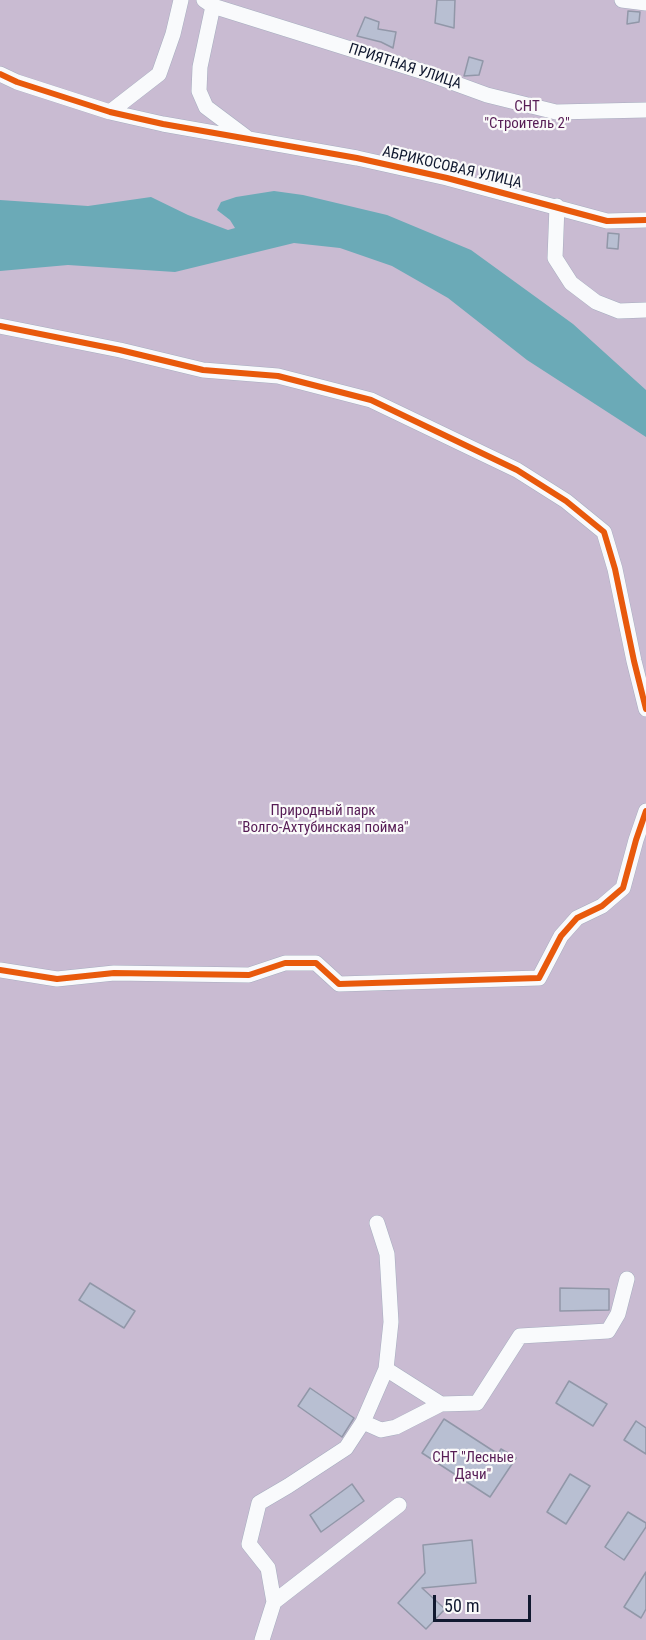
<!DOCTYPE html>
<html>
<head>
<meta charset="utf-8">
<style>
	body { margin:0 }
	#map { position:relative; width:646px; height:1640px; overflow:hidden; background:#d7ddec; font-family:"Roboto Condensed",sans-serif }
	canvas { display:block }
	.scale { position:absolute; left:433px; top:1595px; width:98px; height:27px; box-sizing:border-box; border:3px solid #111930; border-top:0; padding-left:8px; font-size:18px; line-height:21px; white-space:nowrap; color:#111930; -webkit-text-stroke:4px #fafafa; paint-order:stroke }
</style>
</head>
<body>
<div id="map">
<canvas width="646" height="1640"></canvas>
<div class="scale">50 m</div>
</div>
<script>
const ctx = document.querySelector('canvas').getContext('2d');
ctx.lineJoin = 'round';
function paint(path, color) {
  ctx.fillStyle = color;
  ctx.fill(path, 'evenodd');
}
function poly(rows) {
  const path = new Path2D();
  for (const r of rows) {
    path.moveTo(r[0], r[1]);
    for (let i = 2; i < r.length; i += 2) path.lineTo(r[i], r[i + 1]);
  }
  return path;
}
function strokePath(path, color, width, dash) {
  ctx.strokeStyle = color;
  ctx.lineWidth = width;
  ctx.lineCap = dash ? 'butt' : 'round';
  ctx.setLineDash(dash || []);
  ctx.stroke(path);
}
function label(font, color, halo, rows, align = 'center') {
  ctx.font = font + ' "Roboto Condensed",sans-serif';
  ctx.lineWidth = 4.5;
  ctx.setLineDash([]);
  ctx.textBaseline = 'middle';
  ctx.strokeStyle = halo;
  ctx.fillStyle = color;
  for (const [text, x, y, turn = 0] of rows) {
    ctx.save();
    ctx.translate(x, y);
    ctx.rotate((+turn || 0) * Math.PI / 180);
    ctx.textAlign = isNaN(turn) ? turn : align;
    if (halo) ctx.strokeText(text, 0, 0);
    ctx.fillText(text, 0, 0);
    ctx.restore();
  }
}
const green = poly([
	[0,0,646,0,646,1640,0,1640]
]);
const water = poly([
	[274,191,303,195,387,215,471,250,573,324,646,390,646,437,527,360,448,298,392,266,340,248,294,243,175,272,68,265,0,271,0,200,88,206,151,197,188,215,228,230,235,228,230,220,217,210,221,202,236,197]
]);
const building = poly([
	[437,0,455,0,454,28,435,23,437,0],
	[628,11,640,12,639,22,627,24,628,11],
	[365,17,379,22,378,29,396,32,393,48,381,42,357,36,365,17],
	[469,57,483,61,479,75,464,76,469,57],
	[608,233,619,234,618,249,607,248,608,233],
	[90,1283,135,1311,124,1328,79,1300,90,1283],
	[560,1288,609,1289,609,1310,560,1311,560,1288],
	[569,1381,607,1404,593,1426,556,1403,569,1381],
	[310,1388,354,1418,342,1437,298,1406,310,1388],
	[444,1419,498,1454,501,1449,516,1458,490,1497,422,1453,444,1419],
	[636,1421,646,1428,646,1454,624,1440,636,1421],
	[570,1474,590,1486,566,1524,547,1512,570,1474],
	[352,1484,364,1501,321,1532,310,1515,352,1484],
	[628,1512,646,1523,646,1527,624,1560,605,1547,628,1512],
	[472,1540,476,1583,422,1588,445,1609,426,1629,398,1603,425,1573,423,1545,472,1540],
	[646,1572,646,1609,641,1618,624,1607,646,1572]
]);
const minor = poly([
	[204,0,213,6,424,72,487,95,556,112,646,110],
	[622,0,646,3],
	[213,6,200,67,199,91,206,107,246,137],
	[0,74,17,82,110,112,163,124,357,158,447,178,607,221,646,220],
	[110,112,159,74,173,34,181,0],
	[557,206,555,258,571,283,596,302,619,311,646,310],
	[0,326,120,350,203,370,278,376,371,400,517,470,566,501,604,532,615,569,634,661,646,709],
	[0,970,57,979,114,973,249,975,285,963,316,963,339,984,539,978,561,936,577,918,602,906,623,888,636,840,646,811],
	[386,1369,441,1404],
	[363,1422,381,1430,396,1427,441,1404,477,1403,520,1336,608,1331,618,1314,627,1279],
	[274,1602,399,1505],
	[262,1640,274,1602,268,1568,249,1544,259,1503,288,1486,346,1448,363,1422,386,1369,391,1322,387,1254,377,1223]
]);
const cycleway = poly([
	[0,74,17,82,110,112,163,124,357,158,447,178,607,221,646,220],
	[0,326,120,350,203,370,278,376,371,400,517,470,566,501,604,532,615,569,634,661,646,709],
	[0,970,57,979,114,973,249,975,285,963,316,963,339,984,539,978,561,936,577,918,602,906,623,888,636,840,646,811]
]);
const streetNames = [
	["ПРИЯТНАЯ УЛИЦА",405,67,18],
	["АБРИКОСОВАЯ УЛИЦА",452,168,13]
];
const parkNames = [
	["СНТ",527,107],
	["\"Строитель 2\"",527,124],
	["Природный парк",323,811],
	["\"Волго-Ахтубинская пойма\"",323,828],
	["СНТ \"Лесные",473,1458],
	["Дачи\"",473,1475]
];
paint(green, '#c9bbd2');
paint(water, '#6baab7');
paint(building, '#b8bfd2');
strokePath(building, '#9197a8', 1.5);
strokePath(minor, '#a6adbf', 16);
strokePath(minor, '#f9fafc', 15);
strokePath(cycleway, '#e8590c', 6);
label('15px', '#111930', '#fafafa', streetNames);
label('15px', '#571d56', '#fafafa', parkNames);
</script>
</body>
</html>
